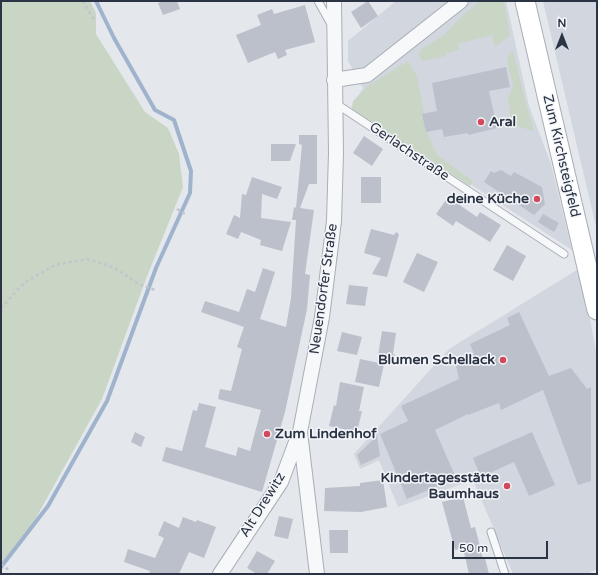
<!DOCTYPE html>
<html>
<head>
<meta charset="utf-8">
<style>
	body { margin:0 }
	#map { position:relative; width:598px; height:575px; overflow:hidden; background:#e4e7ec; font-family:"Varela Round",sans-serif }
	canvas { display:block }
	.frame { position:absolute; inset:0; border:2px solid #2b3445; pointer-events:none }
	.north { position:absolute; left:542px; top:16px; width:40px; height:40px; -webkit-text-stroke:3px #f4f6f9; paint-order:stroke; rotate:0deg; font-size:11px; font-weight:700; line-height:16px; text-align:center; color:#2b3445 }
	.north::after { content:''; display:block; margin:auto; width:14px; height:18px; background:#2b3445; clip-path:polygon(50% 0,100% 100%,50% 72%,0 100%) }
	.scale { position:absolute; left:452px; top:541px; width:96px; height:18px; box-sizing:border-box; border:2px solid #2b3445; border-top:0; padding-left:5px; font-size:12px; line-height:14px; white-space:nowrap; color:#2b3445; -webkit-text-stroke:3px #f4f6f9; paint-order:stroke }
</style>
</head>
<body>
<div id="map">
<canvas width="598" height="575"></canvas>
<div class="frame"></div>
<div class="north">N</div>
<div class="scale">50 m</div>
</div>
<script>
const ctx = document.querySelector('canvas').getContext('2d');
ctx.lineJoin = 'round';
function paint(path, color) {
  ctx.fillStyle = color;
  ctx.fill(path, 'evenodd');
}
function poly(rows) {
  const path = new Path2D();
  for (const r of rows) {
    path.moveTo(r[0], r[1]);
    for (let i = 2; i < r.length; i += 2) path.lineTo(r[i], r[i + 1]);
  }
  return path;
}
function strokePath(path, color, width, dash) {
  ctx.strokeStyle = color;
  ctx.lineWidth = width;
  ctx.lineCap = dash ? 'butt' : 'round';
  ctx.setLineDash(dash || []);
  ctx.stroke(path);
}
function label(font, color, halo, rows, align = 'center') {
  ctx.font = font + ' "Varela Round",sans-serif';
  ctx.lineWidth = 3;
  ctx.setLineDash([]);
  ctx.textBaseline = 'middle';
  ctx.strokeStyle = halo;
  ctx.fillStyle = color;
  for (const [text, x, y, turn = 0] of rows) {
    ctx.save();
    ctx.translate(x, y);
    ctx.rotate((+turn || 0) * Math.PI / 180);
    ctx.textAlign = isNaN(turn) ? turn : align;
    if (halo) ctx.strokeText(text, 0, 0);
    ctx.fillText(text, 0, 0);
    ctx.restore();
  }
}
const built = poly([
	[396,1,506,1,529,106,551,164,572,250,351,107,363,88,348,61,348,41],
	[543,1,597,1,597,231],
	[580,268,597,356,597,569,587,574,513,574,473,480,398,507,379,460,360,469,354,454,449,349]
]);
const green = poly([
	[1,1,90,1,96,13,96,34,145,112,168,128,179,154,183,187,146,279,102,399,22,543,1,567],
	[480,1,504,2,510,35,495,47,492,35,458,44,459,50,446,53,446,56,422,61,419,55,420,50,444,35,461,17],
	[513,51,527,107,534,131,516,126,511,120,508,100,513,86,507,60,509,54],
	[408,61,417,76,428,135,437,155,473,181,470,186,352,109,353,101,368,86]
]);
const stream = poly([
	[1,567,48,506,107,401,156,268,190,193,191,171,174,120,155,110,114,38,96,1]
]);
const building = poly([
	[164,1,177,1,180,9,163,15,158,3],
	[368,1,378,16,361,28,351,12],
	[305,5,315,42,285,50,287,55,278,59,275,52,248,63,236,35,261,25,257,15,272,9,274,14],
	[506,67,510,87,489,91,497,128,468,135,468,133,444,137,442,129,426,132,422,114,437,111,432,83],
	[299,135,317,135,317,184,309,184,300,208,314,210,305,274,310,275,307,309,285,412,262,492,162,461,166,447,182,451,193,410,197,411,199,403,216,407,205,447,236,456,238,447,250,451,261,410,218,399,220,389,231,391,242,349,237,347,244,327,201,312,205,301,239,312,247,289,255,292,263,268,275,272,260,319,286,327,291,298,296,220,292,220,294,207,296,208,302,145,299,144],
	[364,136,383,149,372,166,353,153],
	[271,144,296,144,290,161,271,161],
	[501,170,511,176,514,172,542,187,545,204,534,215,484,182,491,171,494,173],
	[252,177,282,187,277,199,262,194,261,218,291,222,282,251,260,245,261,240,241,232,238,239,226,234,234,215,240,218,242,194,246,195],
	[361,177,381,177,381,203,361,203],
	[448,197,477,217,480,212,501,225,490,242,456,221,453,226,436,214],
	[543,214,559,223,554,232,538,222],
	[371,229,394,235,396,232,399,234,387,277,372,274,381,258,364,253],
	[507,245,526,256,513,281,493,270],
	[417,253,438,262,424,292,403,282],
	[349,285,368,287,365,306,346,304],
	[519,312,549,376,571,368,587,389,591,387,591,481,578,485,543,390,501,410,499,403,468,415,468,414,435,430,456,478,407,499,380,434,408,421,401,406,459,379,456,366,474,354,470,344,510,325,507,318],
	[382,331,396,333,393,354,395,355,394,365,377,362],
	[342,332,362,337,357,355,337,351],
	[360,359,384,364,379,387,355,382],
	[340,382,364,387,359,411,362,411,357,432,329,426,334,405,336,406],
	[135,432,145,437,141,447,131,442],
	[532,432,555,485,529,496,514,462,481,477,473,458],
	[377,436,380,456,361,465,357,455],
	[383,480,387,507,361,512,324,511,325,488,360,486,360,483],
	[463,497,471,528,475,527,483,559,485,558,489,574,469,574,463,548,455,550,442,502],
	[279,516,293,519,288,539,274,536],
	[183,517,196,522,197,520,216,527,204,558,189,552,179,574,149,574,150,571,124,562,128,549,155,558,164,538,158,535,164,521,179,528],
	[329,530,348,530,348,553,330,553],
	[257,551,275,561,267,574,257,574,247,568]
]);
const path = poly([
	[83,1,94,20],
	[177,209,185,214],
	[1,308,24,283,55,265,87,259,113,267,139,284,155,290],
	[1,564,10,571]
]);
const lane = poly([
	[318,1,331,24],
	[335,103,564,254],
	[491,532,505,574]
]);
const street = poly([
	[334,80,367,75,461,1],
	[220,574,281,482,299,434],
	[317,574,300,432,322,317,334,221,336,153,334,1]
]);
const secondary = poly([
	[525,1,597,310]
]);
const markers = [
	[481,122,4,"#d1495b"],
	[537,199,4,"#d1495b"],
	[503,360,4,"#d1495b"],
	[267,434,4,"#d1495b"],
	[507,486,4,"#d1495b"]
];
const poiNames = [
	["Aral",489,122,"left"],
	["deine Küche",529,199],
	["Blumen Schellack",495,360],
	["Zum Lindenhof",275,434,"left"],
	["Kindertagesstätte",499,478],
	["Baumhaus",499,494]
];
const streetNames = [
	["Gerlachstraße",409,152,34],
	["Zum Kirchsteigfeld",561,156,77],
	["Neuendorfer Straße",324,289,-82],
	["Alt Drewitz",263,505,-58]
];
paint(built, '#d2d6de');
paint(green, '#c9d6c5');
strokePath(stream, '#9fb4cc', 4);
paint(building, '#bbc0ca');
strokePath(lane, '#a9aeb7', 9);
strokePath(street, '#a9aeb7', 16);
strokePath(secondary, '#a9aeb7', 21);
strokePath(path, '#c2c5cb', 2.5, [3, 3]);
strokePath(lane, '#f7f8fa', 7);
strokePath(street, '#f7f8fa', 14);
strokePath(secondary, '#fff', 19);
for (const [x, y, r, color] of markers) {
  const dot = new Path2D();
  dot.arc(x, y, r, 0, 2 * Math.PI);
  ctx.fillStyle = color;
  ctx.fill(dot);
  strokePath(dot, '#f4f6f9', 1.5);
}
label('bold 14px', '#2b3445', '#f4f6f9', poiNames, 'right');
label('14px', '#2b3445', '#f4f6f9', streetNames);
</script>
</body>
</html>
